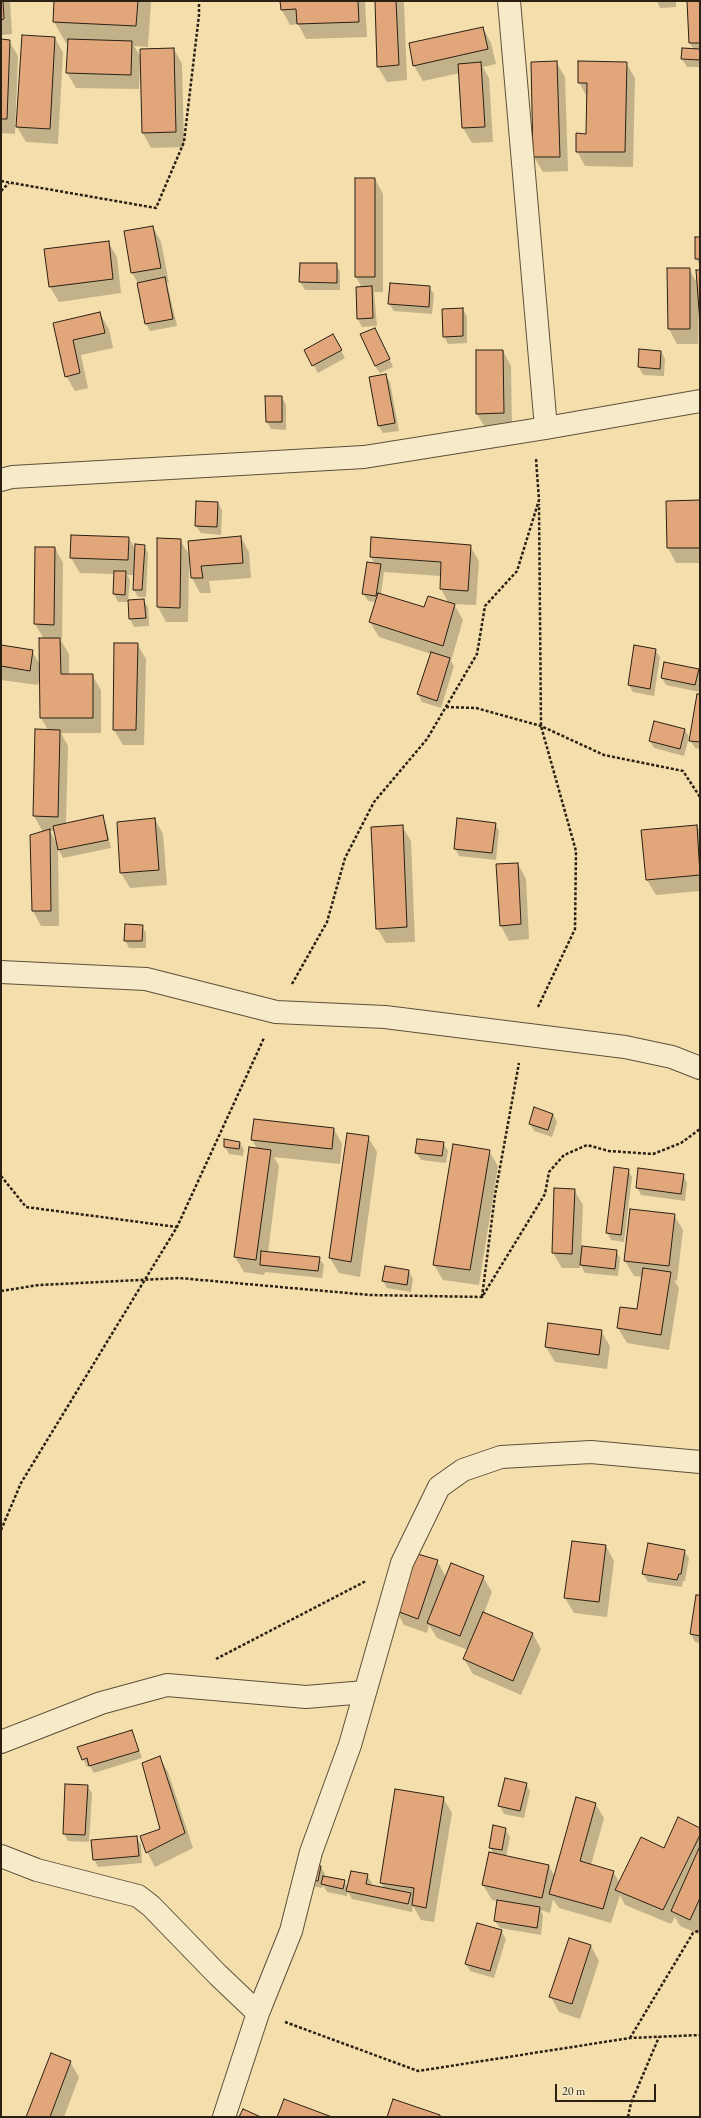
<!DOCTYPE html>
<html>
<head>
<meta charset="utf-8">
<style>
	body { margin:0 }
	#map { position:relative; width:701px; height:2118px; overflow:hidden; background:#f3deac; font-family:"EB Garamond",serif }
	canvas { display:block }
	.frame { position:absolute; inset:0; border:2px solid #2a2014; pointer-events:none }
	.scale { position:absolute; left:555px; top:2084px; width:101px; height:18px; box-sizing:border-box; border:2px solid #2a2014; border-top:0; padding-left:5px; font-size:12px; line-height:14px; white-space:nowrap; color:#2a2014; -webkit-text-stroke:3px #f7eac9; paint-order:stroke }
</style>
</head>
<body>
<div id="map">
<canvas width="701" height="2118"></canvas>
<div class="frame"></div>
<div class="scale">20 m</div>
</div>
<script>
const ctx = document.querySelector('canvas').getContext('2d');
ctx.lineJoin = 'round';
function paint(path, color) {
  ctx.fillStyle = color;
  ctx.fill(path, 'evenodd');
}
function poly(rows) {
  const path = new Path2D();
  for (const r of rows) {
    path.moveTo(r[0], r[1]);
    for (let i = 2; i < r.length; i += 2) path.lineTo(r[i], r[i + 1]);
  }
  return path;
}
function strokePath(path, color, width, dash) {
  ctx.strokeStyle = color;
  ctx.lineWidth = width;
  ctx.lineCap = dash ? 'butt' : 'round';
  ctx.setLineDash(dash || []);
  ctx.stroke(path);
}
const shadow = poly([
	[1,1,10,1,12,34,1,35],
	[55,1,151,1,148,47,134,46,142,59,174,49,182,64,184,147,151,148,143,133,142,61,140,61,139,89,76,88,67,73,69,43,66,43,54,22],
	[281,1,365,1,367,37,306,39,298,24,290,25,282,10],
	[376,1,402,1,404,3,407,80,387,82,378,67],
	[657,1,676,1,676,7,660,8],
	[688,1,700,1,700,67,687,67,682,59,683,49,694,50,690,43],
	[483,28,491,43,496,64,483,67,489,78,493,142,472,143,463,128,460,73,423,81,414,66,410,44],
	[55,38,63,53,58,144,26,142,17,127],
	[1,40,9,41,18,56,15,134,1,133],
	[556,62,565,77,568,171,543,172,534,157,532,63],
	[626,63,635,78,633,167,585,166,577,151,587,135,587,97,579,82],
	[356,179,375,179,383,194,383,292,374,292,377,326,362,327,358,319,357,288,362,288,356,277],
	[153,227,161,242,169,283,167,283,177,326,150,331,146,324,139,285,132,273,125,232],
	[700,238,700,265,696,259],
	[108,242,117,257,121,293,59,302,50,287],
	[301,264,336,264,340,272,340,290,305,290,300,282],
	[689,269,698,285,700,271,698,344,677,344,669,329],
	[429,287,434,294,432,314,394,311,389,304],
	[463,309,467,317,467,343,448,344,444,336],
	[100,314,109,329,113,348,81,355,88,388,75,391,66,376,54,324],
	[379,336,393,367,380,373,375,366],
	[337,343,345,358,318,373,305,350],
	[640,350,661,351,665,359,664,376,643,375,639,367],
	[503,351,511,366,512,428,486,429,477,414],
	[385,375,390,382,399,431,383,433,379,426,370,378],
	[282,397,286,405,286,430,271,429,267,422],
	[700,501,700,563,676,563,668,548],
	[218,503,222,510,221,535,201,533,196,526],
	[241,537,249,552,251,578,209,581,211,593,200,593,192,578,191,563,189,563,188,622,166,622,158,607,180,540,190,556],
	[129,538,135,549,144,546,148,553,146,597,138,597,134,590,134,575,127,575,130,580,128,601,143,600,148,607,149,626,134,627,130,619,129,602,118,602,114,594,115,574,80,573,71,558],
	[470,546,479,561,476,605,454,604,463,620,451,661,454,666,441,708,422,702,418,694,431,654,379,637,370,622,376,602,368,601,363,593,375,565,371,557],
	[384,572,441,576,441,589,449,604,425,608,381,594],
	[36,548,55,548,63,563,62,639,60,639,69,654,69,675,92,675,101,690,101,733,61,733,68,746,66,824,102,817,106,824,111,848,63,858,58,848,59,926,41,926,33,911,43,832,34,816,48,730,41,718,40,677,38,685,1,680,1,646,32,651,40,665,44,639,35,624],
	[50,831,55,831,57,844],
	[115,644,137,644,146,659,144,745,123,745,114,730],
	[655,650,660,657,654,696,633,692,629,685],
	[698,670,700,673,700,692,666,685,662,678],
	[700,695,700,749,695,748,690,740],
	[685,730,689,737,684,756,654,748,650,741],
	[155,819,163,834,167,885,130,888,121,873],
	[495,824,499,831,496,860,459,856,455,848],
	[402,826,411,841,415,942,386,943,377,928],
	[697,826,700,831,700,891,656,895,647,880],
	[518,864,526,879,529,939,509,941,501,926],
	[142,926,146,933,146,948,129,948,125,940],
	[553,1114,557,1122,552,1137,534,1131,530,1123],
	[254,1120,334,1129,342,1144,340,1164,274,1157,279,1166,268,1252,319,1258,324,1265,322,1278,265,1272,264,1275,244,1272,235,1257,258,1150,252,1140],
	[348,1134,368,1137,377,1152,360,1277,339,1273,330,1258],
	[240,1143,244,1150,243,1156,229,1154,225,1147],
	[443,1143,448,1151,446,1163,421,1160,416,1153],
	[489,1151,498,1166,479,1285,443,1280,434,1265],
	[628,1170,632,1177,624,1242,611,1240,607,1232],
	[683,1175,687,1183,685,1201,641,1195,637,1187],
	[574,1190,583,1205,581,1253,616,1251,620,1258,618,1276,585,1273,580,1264,580,1268,562,1268,553,1253],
	[674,1215,683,1230,677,1281,674,1280,679,1288,669,1350,627,1343,618,1328,621,1308,637,1311,643,1277,634,1276,625,1261],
	[385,1267,409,1271,413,1279,411,1292,387,1288,383,1281],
	[601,1331,610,1346,607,1369,555,1362,546,1347],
	[606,1546,614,1561,607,1617,574,1613,565,1598],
	[684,1551,689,1558,685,1581,683,1581,682,1587,648,1582,643,1574],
	[437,1561,446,1577,483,1577,492,1592,484,1613,533,1634,541,1649,521,1695,473,1674,464,1659,468,1650,437,1638,429,1625,427,1633,404,1625,396,1610],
	[697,1596,700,1596,700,1643,695,1642,691,1634],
	[132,1731,142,1758,94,1773,90,1766,87,1767,78,1748],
	[159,1757,168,1772,193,1848,155,1867,147,1852,161,1830],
	[526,1784,530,1791,524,1818,504,1814,500,1806],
	[87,1786,92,1793,89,1842,68,1841,64,1833],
	[443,1798,452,1813,434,1922,421,1920,413,1906,412,1912,352,1899,348,1892,347,1896,327,1892,323,1885,322,1888,312,1886,321,1867,325,1874,324,1878,344,1881,348,1888,367,1875,372,1883,371,1886,385,1889,381,1883],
	[595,1803,604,1818,591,1865,613,1872,620,1883,664,1849,700,1829,699,1934,680,1926,675,1917,671,1924,625,1905,620,1895,611,1923,559,1908,553,1899,550,1913,541,1910,543,1915,541,1935,500,1928,495,1921,498,1901,492,1900,483,1885,494,1854,490,1848,505,1829,510,1837,506,1857,549,1866,555,1877],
	[136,1837,141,1845,142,1863,98,1867,94,1859],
	[501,1931,506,1939,494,1978,470,1971,466,1964],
	[591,1946,599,1961,580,2019,559,2012,551,1997],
	[70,2062,79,2077,64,2117,27,2117]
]);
const building = poly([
	[1,1,3,1,4,19,1,20,1,1],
	[54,1,138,1,136,26,53,22,54,1],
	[280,1,358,1,359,22,297,24,296,9,281,10,280,1],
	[375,1,396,1,399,65,377,67,375,1],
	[687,1,700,1,700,43,689,43,687,1],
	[483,27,488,49,413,66,409,43,483,27],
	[22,35,55,37,50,129,16,127,22,35],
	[1,39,10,40,7,119,1,119,1,39],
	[68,39,132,41,131,75,66,73,68,39],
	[174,48,176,132,142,133,140,49,174,48],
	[682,48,700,49,700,60,681,59,682,48],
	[557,61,560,157,533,157,531,62,557,61],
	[578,61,627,62,625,152,576,152,576,133,586,134,587,83,578,83,578,61],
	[481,62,485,127,462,128,458,64,481,62],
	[355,178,375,178,375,277,355,277,355,178],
	[153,226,161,268,131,273,124,231,153,226],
	[695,237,700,237,700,259,695,259,695,237],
	[109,241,113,279,49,287,44,249,109,241],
	[300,263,337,263,337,283,299,282,300,263],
	[667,268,690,268,690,329,668,329,667,268],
	[696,270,700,270,700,323,696,270],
	[165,277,173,319,145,324,137,283,165,277],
	[390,283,430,286,429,307,388,304,390,283],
	[372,286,373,318,357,319,356,287,372,286],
	[463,308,463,336,443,337,442,309,463,308],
	[100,312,105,333,73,340,80,373,65,377,53,323,100,312],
	[375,328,390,359,375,366,360,334,375,328],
	[333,334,342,350,312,366,304,350,333,334],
	[639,349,661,351,660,369,638,367,639,349],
	[476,350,503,350,504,413,476,414,476,350],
	[386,374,395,423,378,426,369,377,386,374],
	[265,396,282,396,282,422,266,422,265,396],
	[700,500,700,548,667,548,666,501,700,500],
	[196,501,218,502,217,527,195,526,196,501],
	[71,535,129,537,128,560,70,558,71,535],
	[241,536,243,563,201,566,203,578,191,578,188,541,241,536],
	[371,537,471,545,468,591,440,589,441,562,370,557,371,537],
	[157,538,181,539,180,608,157,607,157,538],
	[135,544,145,545,142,590,133,590,135,544],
	[35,547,55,547,54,625,34,624,35,547],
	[367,562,381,564,376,596,362,594,367,562],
	[114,571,126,571,125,595,113,594,114,571],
	[378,593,424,607,428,596,455,604,443,646,369,622,378,593],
	[144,599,146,618,129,619,128,600,144,599],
	[39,638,60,638,61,674,93,674,93,718,40,718,39,638],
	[114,643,138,643,136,730,113,730,114,643],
	[1,645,33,650,30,671,1,666,1,645],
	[634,645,656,649,650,689,628,685,634,645],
	[431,652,450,658,437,701,417,694,431,652],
	[664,662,699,669,695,685,661,678,664,662],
	[697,694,700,694,700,742,689,741,697,694],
	[654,721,685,729,680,749,649,741,654,721],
	[35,729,60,730,58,817,33,816,35,729],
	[103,815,108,840,58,850,53,826,103,815],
	[155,818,159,870,120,873,117,822,155,818],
	[457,818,496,823,492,853,454,849,457,818],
	[403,825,407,927,376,929,371,827,403,825],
	[697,825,700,875,646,880,641,830,697,825],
	[50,829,51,911,32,911,30,835,50,829],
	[518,863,521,924,500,926,496,864,518,863],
	[125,924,143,925,142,941,124,941,125,924],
	[534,1107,553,1114,548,1130,529,1124,534,1107],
	[254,1119,334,1128,332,1149,251,1140,254,1119],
	[347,1133,369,1136,351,1262,329,1258,347,1133],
	[224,1139,240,1142,239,1149,224,1147,224,1139],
	[417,1139,444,1142,442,1156,415,1153,417,1139],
	[453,1144,490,1150,470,1270,433,1265,453,1144],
	[249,1147,271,1150,256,1260,234,1257,249,1147],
	[614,1167,629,1169,621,1235,606,1233,614,1167],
	[638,1168,684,1174,681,1194,636,1188,638,1168],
	[554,1188,575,1189,572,1254,552,1253,554,1188],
	[630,1209,675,1214,669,1266,624,1261,630,1209],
	[582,1246,617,1250,615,1269,580,1265,582,1246],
	[261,1251,320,1257,318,1271,260,1265,261,1251],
	[385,1266,409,1270,407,1285,382,1281,385,1266],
	[643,1268,671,1272,661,1335,617,1328,620,1307,637,1309,643,1268],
	[548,1323,602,1330,599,1355,545,1347,548,1323],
	[572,1541,606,1545,599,1602,564,1598,572,1541],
	[648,1543,685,1550,681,1574,679,1574,677,1580,642,1574,648,1543],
	[414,1553,438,1560,418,1619,394,1610,414,1553],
	[451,1563,484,1576,460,1636,427,1623,451,1563],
	[696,1595,700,1595,700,1636,690,1634,696,1595],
	[483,1612,533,1633,513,1681,463,1659,483,1612],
	[132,1730,139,1751,89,1766,87,1758,82,1760,77,1747,132,1730],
	[160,1756,185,1833,146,1853,140,1836,160,1829,142,1763,160,1756],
	[505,1778,527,1783,520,1811,498,1806,505,1778],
	[65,1784,88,1785,85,1835,63,1834,65,1784],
	[395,1789,444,1797,426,1908,412,1905,414,1888,380,1883,395,1789],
	[576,1797,596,1803,580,1861,614,1871,603,1909,549,1894,576,1797],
	[678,1817,700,1828,700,1835,663,1910,615,1890,641,1837,664,1848,678,1817],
	[493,1825,506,1828,502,1850,489,1848,493,1825],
	[137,1836,139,1856,93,1860,91,1840,137,1836],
	[700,1846,700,1898,690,1920,671,1911,700,1846],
	[489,1852,549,1865,542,1898,482,1885,489,1852],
	[310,1864,321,1866,318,1881,307,1879,310,1864],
	[351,1871,368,1874,366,1884,411,1893,408,1904,346,1891,351,1871],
	[323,1876,345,1880,343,1889,321,1884,323,1876],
	[497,1900,540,1907,537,1928,494,1921,497,1900],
	[477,1923,502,1930,490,1971,465,1964,477,1923],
	[569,1938,591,1945,572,2004,549,1997,569,1938],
	[51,2053,71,2061,50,2117,26,2117,51,2053],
	[284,2099,332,2117,277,2117,284,2099],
	[393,2099,440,2115,440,2117,387,2117,393,2099],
	[243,2109,261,2117,239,2117,243,2109]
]);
const path = poly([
	[1,181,156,208,184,142,199,15,199,1],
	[1,191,9,183],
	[446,707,476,708,541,726,604,755,683,771,700,797],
	[292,984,327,922,345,858,374,802,427,739,477,654,485,606,517,571,539,500,536,459],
	[538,1007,575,929,576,851,541,726,539,504],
	[1,1176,26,1207,177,1227],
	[1,1291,39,1285,179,1278,370,1295,482,1297,545,1194,549,1172,564,1155,587,1145,609,1151,653,1154,681,1143,700,1129],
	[482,1297,495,1195,519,1063],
	[1,1530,21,1483,177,1227,264,1038],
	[216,1659,366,1581],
	[285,2022,418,2071,630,2038,700,2035],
	[630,2038,693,1933,700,1930],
	[628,2117,631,2103,659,2037]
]);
const minor = poly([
	[509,1,546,428],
	[1,480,12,477,364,457,546,428,700,401],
	[1,972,146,979,276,1012,385,1017,625,1047,672,1057,700,1068],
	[1,1742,101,1703,167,1685,306,1697,365,1692],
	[1,1856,37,1870,138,1896,151,1906,218,1975,258,2013,224,2117],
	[258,2013,291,1931,311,1852,350,1745,402,1563,439,1487,463,1470,501,1457,591,1452,700,1462]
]);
paint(shadow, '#0003');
paint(building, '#e1a77b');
strokePath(building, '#2a2014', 1);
strokePath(minor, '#5c503a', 24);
strokePath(path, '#2a2014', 2.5, [3, 2]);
strokePath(minor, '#f7eac9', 22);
</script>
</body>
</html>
